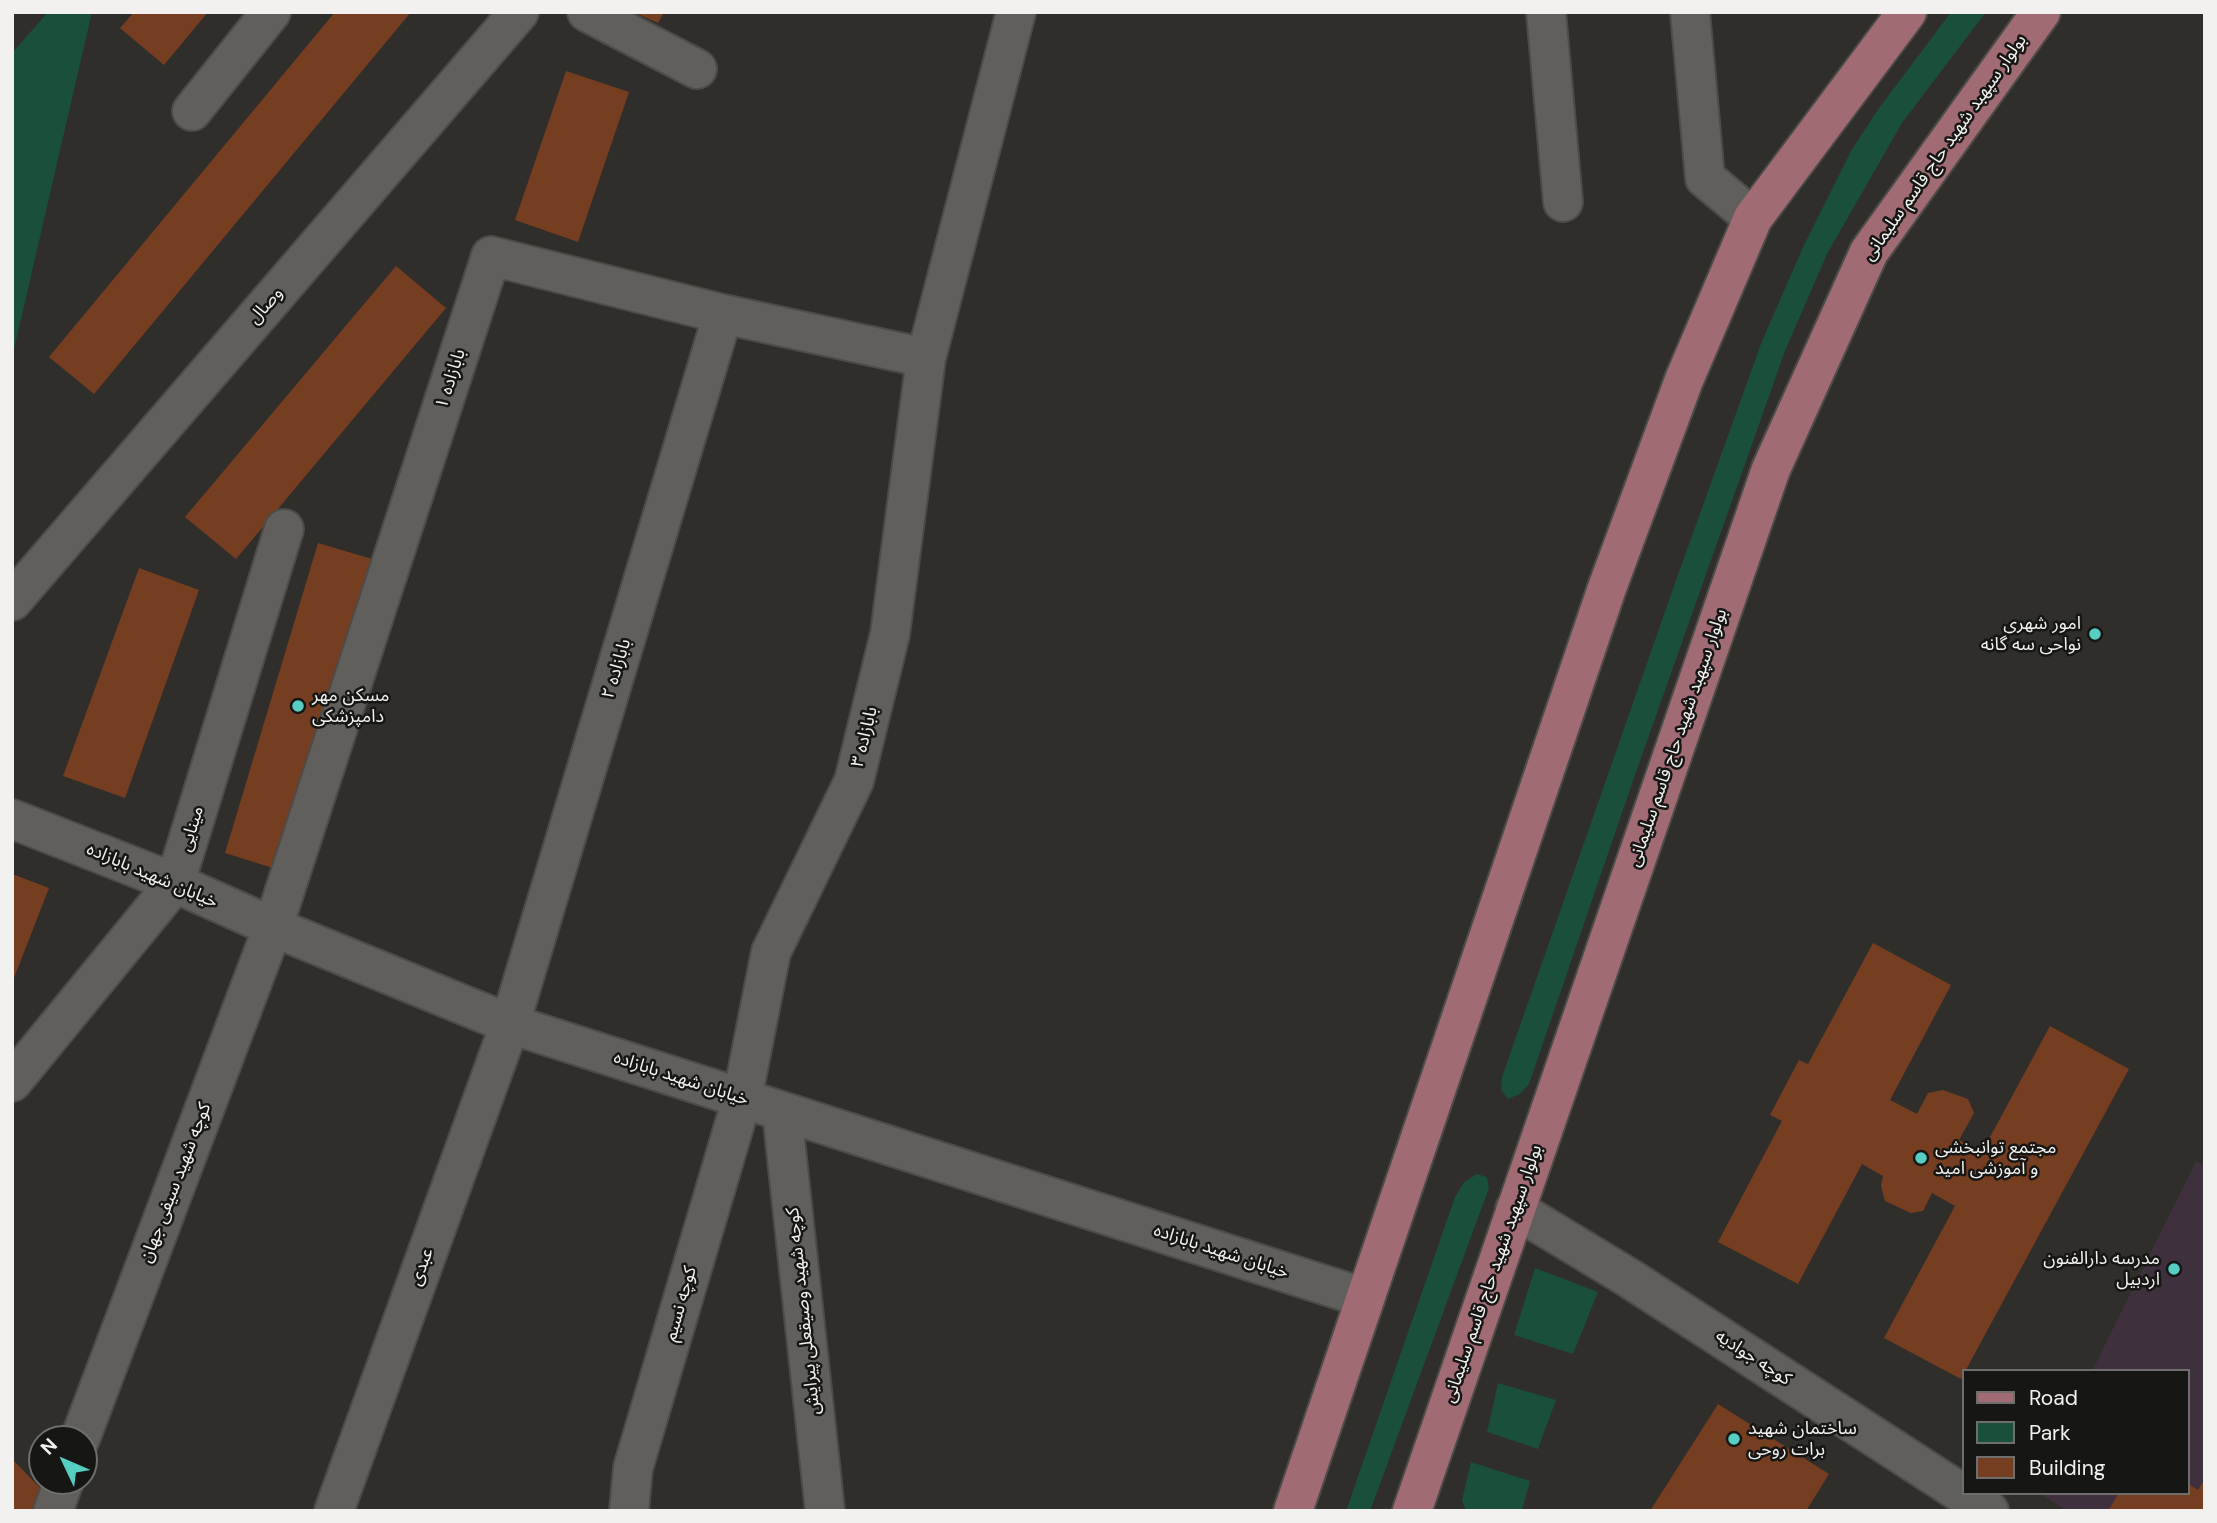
<!DOCTYPE html>
<html>
<head>
<meta charset="utf-8">
<style>
	body { margin:0 }
	#map { position:relative; width:2217px; height:1523px; overflow:hidden; background:#2f2e2a; font-family:"DM Sans",sans-serif }
	canvas { display:block }
	.frame { position:absolute; inset:0; border:14px solid #f2f1ef; pointer-events:none }
	.legend { position:absolute; left:1962px; top:1369px; width:228px; height:126px; box-sizing:border-box; background:#161614; border:2px solid #6e6e6c; margin:0; padding:9px 12px; list-style:none; font-size:21px; color:#f2f1ef }
	.legend li { display:flex; align-items:center; gap:14px; height:35px }
	.legend b { width:35px; border:2px solid #6e6e6c }
	.north { position:absolute; left:28px; top:1425px; width:70px; height:70px; box-sizing:border-box; background:#161614; border:2px solid #6e6e6c; border-radius:50%; rotate:314deg; font-size:19px; font-weight:700; line-height:28px; text-align:center; color:#f2f1ef }
	.north::after { content:''; display:block; margin:auto; width:24px; height:32px; background:#57cec2; clip-path:polygon(50% 0,100% 100%,50% 72%,0 100%) }
</style>
</head>
<body>
<div id="map">
<canvas width="2217" height="1523"></canvas>
<div class="frame"></div>
<ul class="legend">
<li><b style="height:9px;background:#a16b74"></b>Road</li>
<li><b style="height:19px;background:#194f3b"></b>Park</li>
<li><b style="height:19px;background:#763e21"></b>Building</li>
</ul>
<div class="north">N</div>
</div>
<script>
const ctx = document.querySelector('canvas').getContext('2d');
ctx.lineJoin = 'round';
function paint(path, color) {
  ctx.fillStyle = color;
  ctx.fill(path, 'evenodd');
}
function poly(rows) {
  const path = new Path2D();
  for (const r of rows) {
    path.moveTo(r[0], r[1]);
    for (let i = 2; i < r.length; i += 2) path.lineTo(r[i], r[i + 1]);
  }
  return path;
}
function strokePath(path, color, width, dash) {
  ctx.strokeStyle = color;
  ctx.lineWidth = width;
  ctx.lineCap = dash ? 'butt' : 'round';
  ctx.setLineDash(dash || []);
  ctx.stroke(path);
}
function label(font, color, halo, rows, align = 'center') {
  ctx.font = font + ' "DM Sans","Noto Sans Arabic",sans-serif';
  ctx.lineWidth = 5;
  ctx.setLineDash([]);
  ctx.textBaseline = 'middle';
  ctx.strokeStyle = halo;
  ctx.fillStyle = color;
  for (const [text, x, y, turn = 0] of rows) {
    ctx.save();
    ctx.translate(x, y);
    ctx.rotate((+turn || 0) * Math.PI / 180);
    ctx.textAlign = isNaN(turn) ? turn : align;
    if (halo) ctx.strokeText(text, 0, 0);
    ctx.fillText(text, 0, 0);
    ctx.restore();
  }
}
const education = poly([
	[2196,1161,2205,1167,2205,1511,2067,1511,2039,1493,2187,1493,2187,1371,2092,1371]
]);
const green = poly([
	[48,12,92,12,12,358,12,53],
	[1951,12,1986,12,1902,123,1827,254,1785,351,1635,775,1529,1084,1520,1094,1508,1099,1501,1090,1502,1077,1675,583,1762,341,1804,245,1852,149,1879,108],
	[1477,1174,1487,1177,1489,1188,1370,1511,1346,1511,1455,1197,1464,1182],
	[1535,1268,1598,1292,1573,1354,1514,1335],
	[1498,1383,1556,1400,1538,1449,1487,1432],
	[1471,1462,1530,1481,1522,1511,1466,1511,1462,1500]
]);
const building = poly([
	[134,12,208,12,164,65,120,28],
	[335,12,411,12,94,394,49,357],
	[633,12,664,12,658,23],
	[566,71,629,92,578,242,515,220],
	[396,266,446,308,236,559,185,517],
	[318,543,372,559,279,870,225,853],
	[139,568,199,590,125,798,63,776],
	[12,874,49,888,12,983],
	[1873,943,1951,985,1890,1100,1917,1114,1928,1093,1943,1090,1968,1099,1974,1113,1959,1140,1982,1152,2050,1026,2129,1069,1961,1379,1884,1338,1955,1206,1932,1193,1923,1211,1911,1213,1885,1201,1881,1186,1883,1176,1862,1164,1798,1284,1718,1242,1782,1121,1770,1115,1799,1060,1808,1064],
	[1718,1404,1829,1474,1806,1511,1650,1511],
	[12,1459,51,1499,47,1511,12,1511],
	[2205,1479,2205,1511,2108,1511,2119,1493,2187,1493,2187,1483,2198,1490]
]);
const minor = poly([
	[587,12,697,69],
	[1546,12,1563,202],
	[1690,12,1705,178,1753,218],
	[192,111,271,12],
	[12,601,519,12],
	[12,819,175,883,273,927,510,1024,1365,1298],
	[12,1082,175,883,284,529],
	[782,1112,825,1511],
	[1515,1209,1629,1278,1989,1511],
	[80,1439,273,927,491,256,723,314,926,358],
	[53,1511,64,1481],
	[334,1511,510,1024,723,314],
	[629,1511,633,1468,742,1099,771,952,854,781,890,634,926,358,1016,12]
]);
const major = poly([
	[1293,1511,1607,588,1684,380,1753,218,1907,12],
	[1412,1511,1771,469,1869,252,2041,12]
]);
const markers = [
	[2095,634,7,"#57cec2"],
	[298,706,7,"#57cec2"],
	[1921,1158,7,"#57cec2"],
	[2174,1269,7,"#57cec2"],
	[1734,1439,7,"#57cec2"]
];
const streetNames = [
	["بولوار سپهبد شهید حاج قاسم سلیمانی",1945,148,-55],
	["وصال",266,306,-49],
	["بابازاده ۱",451,379,-72],
	["بابازاده ۲",617,669,-73],
	["بابازاده ۳",865,737,-76],
	["بولوار سپهبد شهید حاج قاسم سلیمانی",1678,738,-71],
	["مینایی",192,829,-73],
	["خیابان شهید بابازاده",152,876,23],
	["خیابان شهید بابازاده",681,1079,18],
	["کوچه شهید سیفی جهان",176,1183,-69],
	["خیابان شهید بابازاده",1221,1252,18],
	["عبدی",422,1267,-70],
	["بولوار سپهبد شهید حاج قاسم سلیمانی",1493,1274,-71],
	["کوچه نسیم",681,1304,-74],
	["کوچه شهید وصیقعلی پیرایش",804,1311,-96],
	["کوچه جوادیه",1753,1358,33]
];
const poiNames = [
	["امور شهری",2081,624,"right"],
	["نواحی سه گانه",2081,645,"right"],
	["مسکن مهر",312,696],
	["دامپزشکی",312,717],
	["مجتمع توانبخشی",1935,1148],
	["و آموزشی امید",1935,1169],
	["مدرسه دارالفنون",2160,1259,"right"],
	["اردبیل",2160,1280,"right"],
	["ساختمان شهید",1748,1429],
	["برات روحی",1748,1450]
];
paint(education, '#3e303d');
paint(green, '#194f3b');
paint(building, '#763e21');
strokePath(minor, '#4c4b48', 42);
strokePath(major, '#4c4b48', 42);
strokePath(minor, '#605f5b', 38);
strokePath(major, '#a16b74', 38);
for (const [x, y, r, color] of markers) {
  const dot = new Path2D();
  dot.arc(x, y, r, 0, 2 * Math.PI);
  ctx.fillStyle = color;
  ctx.fill(dot);
  strokePath(dot, '#161614', 2.5);
}
label('18px', '#f2f1ef', '#161614', streetNames);
label('18px', '#f2f1ef', '#161614', poiNames, 'left');
</script>
</body>
</html>
